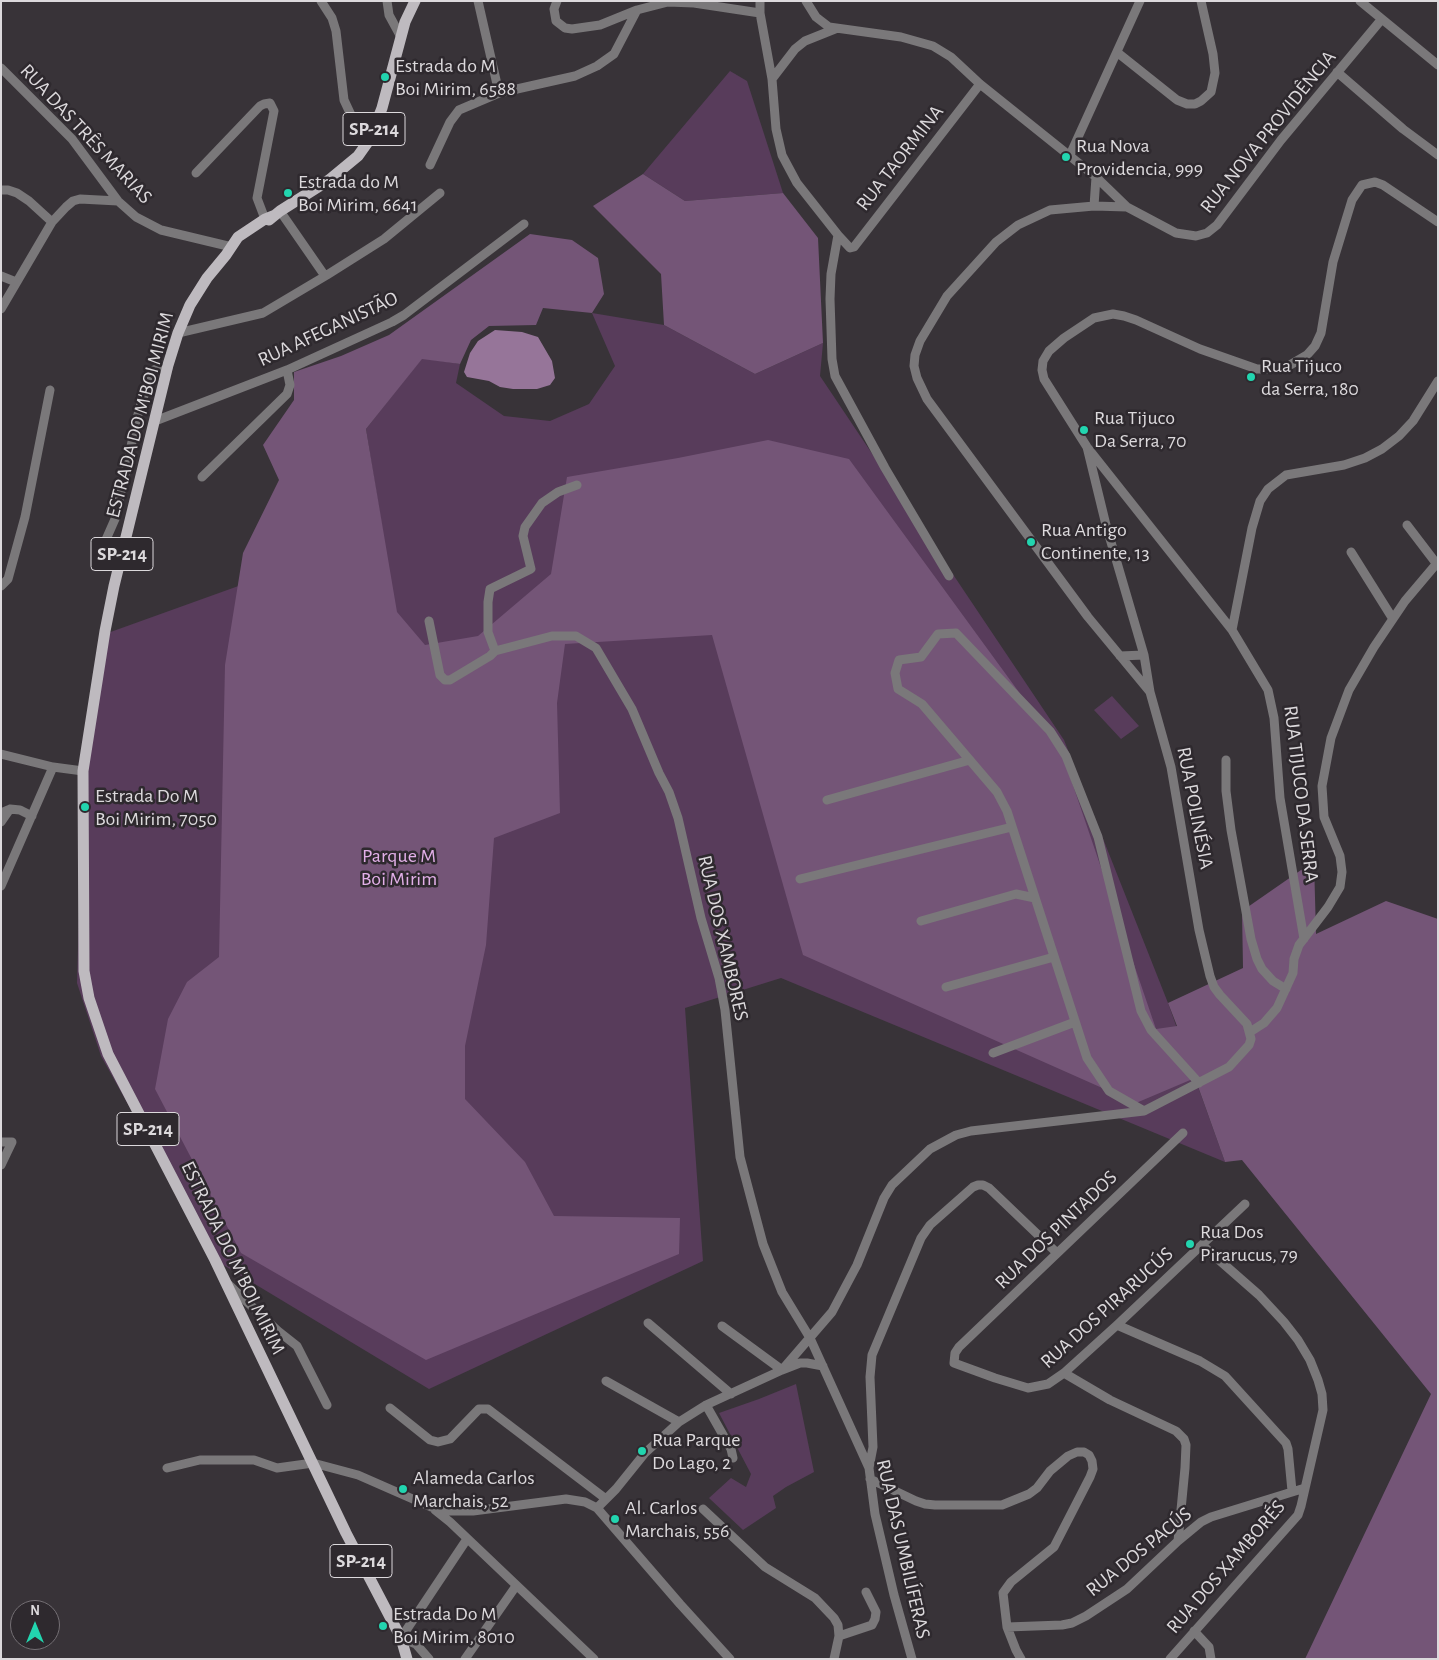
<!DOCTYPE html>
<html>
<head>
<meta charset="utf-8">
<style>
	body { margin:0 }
	#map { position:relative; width:1439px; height:1660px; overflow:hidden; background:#383338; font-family:"Alegreya Sans",sans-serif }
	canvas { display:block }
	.frame { position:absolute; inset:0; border:2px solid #dcd9dc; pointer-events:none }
	.north { position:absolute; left:10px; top:1600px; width:50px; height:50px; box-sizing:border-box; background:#2e292e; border:1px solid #746f74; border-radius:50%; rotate:0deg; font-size:14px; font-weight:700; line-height:20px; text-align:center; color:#dcd9dc }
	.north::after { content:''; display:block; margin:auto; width:18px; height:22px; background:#22d5af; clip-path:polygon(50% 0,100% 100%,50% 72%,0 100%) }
</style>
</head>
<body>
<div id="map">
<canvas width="1439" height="1660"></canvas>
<div class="frame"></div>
<div class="north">N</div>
</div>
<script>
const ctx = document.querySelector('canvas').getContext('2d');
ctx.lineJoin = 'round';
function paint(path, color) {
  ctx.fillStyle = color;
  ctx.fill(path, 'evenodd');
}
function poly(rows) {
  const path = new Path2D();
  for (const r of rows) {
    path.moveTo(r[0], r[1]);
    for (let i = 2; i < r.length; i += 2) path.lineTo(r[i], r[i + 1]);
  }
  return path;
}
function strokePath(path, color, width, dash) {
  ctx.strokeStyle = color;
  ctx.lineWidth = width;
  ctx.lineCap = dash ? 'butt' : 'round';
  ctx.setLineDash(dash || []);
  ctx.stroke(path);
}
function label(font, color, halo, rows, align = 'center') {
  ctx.font = font + ' "Alegreya Sans",sans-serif';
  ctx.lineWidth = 5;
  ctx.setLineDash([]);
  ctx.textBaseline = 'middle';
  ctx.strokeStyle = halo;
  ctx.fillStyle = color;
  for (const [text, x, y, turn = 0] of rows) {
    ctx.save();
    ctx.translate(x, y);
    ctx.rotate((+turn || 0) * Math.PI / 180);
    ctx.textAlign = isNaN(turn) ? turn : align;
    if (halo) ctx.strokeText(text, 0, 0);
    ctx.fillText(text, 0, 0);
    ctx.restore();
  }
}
const green = poly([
	[730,71,747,81,783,193,685,201,643,174],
	[592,313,664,325,755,374,823,343,820,376,1064,740,1168,1003,1225,1162,781,978,685,1008,703,1261,429,1389,215,1260,101,1056,77,983,83,771,105,634,383,534,366,429,422,358,460,364,456,383,504,416,550,421,589,404,615,366],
	[1112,696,1139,726,1121,739,1094,710],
	[796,1384,814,1472,786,1487,773,1496,776,1508,743,1530,709,1498,731,1478,746,1487,751,1474,719,1413,759,1399]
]);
const forest = poly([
	[643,174,685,201,783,193,818,238,823,343,755,374,664,325,661,274,593,206],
	[530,234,572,240,598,258,604,294,592,313,543,308,536,325,489,326,471,340,460,364,422,359,366,429,397,612,425,645,478,636,551,574,567,477,678,458,768,440,849,459,1048,732,1064,759,1156,1029,1177,1026,1168,1003,1243,968,1242,911,1314,861,1316,934,1386,901,1438,919,1438,1659,1305,1659,1431,1394,1242,1160,1225,1162,1195,1078,1136,1103,803,955,712,635,565,644,557,703,560,813,494,838,486,945,465,1046,465,1099,525,1162,554,1216,680,1218,679,1254,426,1360,241,1253,155,1089,168,1019,187,982,219,957,225,665,243,553,279,480,263,445,294,400,294,372,341,356,389,335]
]);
const water = poly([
	[495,330,522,332,538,337,552,361,555,378,550,385,537,389,513,389,500,387,489,381,467,377,464,372,470,353,478,341]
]);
const minor = poly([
	[321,1,332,18,336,31,344,100,351,115,370,139],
	[387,1,389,15,401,37],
	[478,1,499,93],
	[557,1,554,9,556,21,565,28,572,29,600,25,637,10,668,2,694,3,760,13,760,1],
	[806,1,816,17,829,27,901,37,933,46,951,57,980,84,1096,177,1127,207,1176,233,1196,236,1207,233,1217,225,1281,140,1381,20],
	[1360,1,1438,65],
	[760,13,772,79,776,129,782,155,797,183,838,235,850,248,854,247,980,84],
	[1118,53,1177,100,1187,104,1195,104,1201,101,1211,92,1215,73,1213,54,1201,1],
	[1,68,72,139,118,201,136,217,161,230,232,247],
	[1337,72,1403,129,1438,155],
	[772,79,795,49,805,41,835,29],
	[1069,157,1140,1],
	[430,165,450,122,459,110,499,93,575,76,597,66,614,54,637,10],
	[196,173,260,106,264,104,270,103,274,111,257,198,265,219],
	[1,190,8,190,17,193,29,201,52,222],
	[1094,206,1096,177],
	[1127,207,1094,206,1050,210,1018,225,996,242,947,296,920,341,915,355,914,366,917,378,927,399,1088,617,1150,692],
	[280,211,325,276],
	[838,235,831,274,830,299,832,359,835,376,885,468,949,576],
	[1,276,16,282],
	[1,309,52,222,66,207,73,201,80,199,118,201],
	[178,333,263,313,327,275,384,239,440,193],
	[155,421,287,370,392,322,404,315,524,224],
	[202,477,287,394,290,385,287,370],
	[1407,525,1436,563],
	[1351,552,1393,619],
	[97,560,115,519,139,410,147,387,154,370,159,368,168,368],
	[1,586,8,579,25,517,50,390],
	[429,621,440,675,445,680,450,680,490,656,495,651,552,636,576,636,596,648,632,709,659,773,669,792,678,818,701,918,719,978,725,1010,740,1157,763,1244,782,1292,810,1338,869,1468,875,1514,894,1595,912,1659],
	[1232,630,1252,528,1260,501,1268,489,1286,475,1344,465,1365,458,1382,449,1399,436,1413,421,1438,381],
	[495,651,488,632,488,602,490,589,531,569,523,536,525,527,542,503,558,492,577,485],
	[1120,656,1144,655],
	[1,754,53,767,83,771],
	[1226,760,1226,791,1231,830,1251,939,1257,959,1262,969,1273,981,1286,989],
	[827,800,970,760],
	[1,813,10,809,20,810,32,816],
	[1,822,10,809],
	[800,879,1012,827],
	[1,886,53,767],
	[921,921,1016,894,1035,898],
	[1304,939,1280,798,1274,718,1268,690,1232,630,1087,447,1044,379,1042,370,1043,361,1049,351,1064,338,1094,318,1113,314,1124,316,1136,320,1200,349,1257,369,1274,369,1290,365,1307,355,1315,346,1321,333,1333,262,1352,200,1362,185,1375,182,1383,185,1438,222],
	[946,987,1054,957],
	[1250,1032,1264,1023,1277,1008,1293,973,1294,959,1299,945,1328,907,1340,887,1342,872,1340,856,1324,817,1322,786,1331,738,1349,690,1374,647,1405,601,1438,562],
	[993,1053,1075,1022],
	[1144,1111,1109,1091,1087,1058,1007,811,997,792,922,704,898,689,895,673,899,660,921,657,938,634,956,633,1050,731,1066,756,1098,837,1141,1011,1151,1030,1199,1083],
	[1183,1133,959,1347,955,1353,954,1363,995,1378,1028,1388,1048,1384,1064,1373,1117,1325,1245,1204],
	[1,1142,12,1142,1,1165],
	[228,1284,278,1331,297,1346,327,1405],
	[648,1323,731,1394],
	[1117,1325,1200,1361,1225,1376,1286,1443,1288,1449,1292,1491],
	[722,1326,782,1370,800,1363,807,1363,823,1366],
	[1064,1373,1110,1400,1176,1431,1184,1439,1186,1445,1185,1468,1178,1541],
	[606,1381,679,1422],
	[706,1405,731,1449,733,1458],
	[390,1408,430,1440,438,1442,450,1439,479,1409,488,1409,606,1499],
	[167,1468,200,1460,254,1460,277,1468,313,1463,358,1475,431,1507,446,1511,473,1511,566,1499,585,1502,597,1508,680,1604,730,1659],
	[869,1468,873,1447,870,1377,872,1355,921,1238,930,1225,973,1187,978,1185,983,1185,989,1188,1057,1253],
	[870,1479,916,1501,925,1504,935,1505,1002,1505,1029,1494,1037,1488,1050,1471,1068,1456,1077,1452,1084,1452,1089,1455,1092,1461,1093,1469,1090,1477,1054,1547,1011,1582,1003,1593,1007,1627,1016,1650,1021,1659],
	[597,1508,616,1489,645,1453,679,1422,706,1405,782,1370,832,1312,857,1265,884,1198,892,1185,930,1149,956,1135,971,1131,1144,1111,1229,1067,1249,1045,1251,1039,1247,1024,1220,995,1214,987,1210,976,1199,930,1171,767,1150,692,1144,655,1106,525,1087,447],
	[703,1509,765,1567,815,1598,834,1618,838,1625,839,1636,834,1659],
	[435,1510,450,1522,594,1659],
	[1007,1627,1062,1625,1072,1623,1086,1616,1127,1589,1178,1541,1201,1522,1211,1517,1305,1488],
	[1194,1631,1209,1647,1211,1659],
	[839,1636,872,1625,875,1619,876,1612,866,1592],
	[429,1659,416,1644,401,1638,467,1539],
	[465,1659,516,1586],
	[1170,1659,1298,1515,1301,1506,1323,1410,1322,1394,1318,1380,1310,1360,1298,1340,1284,1322,1259,1295,1202,1245]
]);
const major = poly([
	[275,215,265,219,238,237,226,255,207,278,190,305,178,333,168,365,114,586,105,631,83,771,84,971,89,998,108,1054,215,1260,346,1533,401,1638,407,1659],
	[269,220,280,211,329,180,358,156,370,139,382,108,405,22,415,1]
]);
const markers = [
	[385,77,5,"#22d5af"],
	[1066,157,5,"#22d5af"],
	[288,193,5,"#22d5af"],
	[1251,377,5,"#22d5af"],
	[1084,430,5,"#22d5af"],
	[1031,542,5,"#22d5af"],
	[85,807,5,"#22d5af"],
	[1190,1244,5,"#22d5af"],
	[642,1451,5,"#22d5af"],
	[403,1489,5,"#22d5af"],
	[615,1519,5,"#22d5af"],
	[383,1626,5,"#22d5af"]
];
const shields = [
	[374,129,62],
	[122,554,62],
	[148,1129,62],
	[361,1561,62]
];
const shieldNames = [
	["SP-214",374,129],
	["SP-214",122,554],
	["SP-214",148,1129],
	["SP-214",361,1561]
];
const poiNames = [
	["Estrada do M",395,66],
	["Boi Mirim, 6588",395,89],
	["Rua Nova",1076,146],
	["Providencia, 999",1076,169],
	["Estrada do M",298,182],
	["Boi Mirim, 6641",298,205],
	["Rua Tijuco",1261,366],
	["da Serra, 180",1261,389],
	["Rua Tijuco",1094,418],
	["Da Serra, 70",1094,441],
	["Rua Antigo",1041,530],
	["Continente, 13",1041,553],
	["Estrada Do M",95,796],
	["Boi Mirim, 7050",95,819],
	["Rua Dos",1200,1232],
	["Pirarucus, 79",1200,1255],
	["Rua Parque",652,1440],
	["Do Lago, 2",652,1463],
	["Alameda Carlos",413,1478],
	["Marchais, 52",413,1501],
	["Al. Carlos",625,1508],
	["Marchais, 556",625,1531],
	["Estrada Do M",393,1614],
	["Boi Mirim, 8010",393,1637]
];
const streetNames = [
	["RUA NOVA PROVIDÊNCIA",1268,132,-51],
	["RUA DAS TRÊS MARIAS",86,134,47],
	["RUA TAORMINA",900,158,-52],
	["RUA AFEGANISTÃO",328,329,-25],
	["ESTRADA DO M'BOI MIRIM",140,415,-75],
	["RUA TIJUCO DA SERRA",1301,794,83],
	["RUA POLINÉSIA",1195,808,79],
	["RUA DOS XAMBORES",723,938,77],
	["RUA DOS PINTADOS",1056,1230,-44],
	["ESTRADA DO M'BOI MIRIM",233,1258,64],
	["RUA DOS PIRARUCÚS",1107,1308,-42],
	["RUA DAS UMBILÍFERAS",903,1549,77],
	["RUA DOS PACÚS",1139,1552,-39],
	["RUA DOS XAMBORÉS",1226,1567,-49]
];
const parkNames = [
	["Parque M",399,856],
	["Boi Mirim",399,879]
];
paint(green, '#583c5b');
paint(forest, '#745577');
paint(water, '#967599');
strokePath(minor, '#7a787a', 9);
strokePath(major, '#bebabf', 11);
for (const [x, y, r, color] of markers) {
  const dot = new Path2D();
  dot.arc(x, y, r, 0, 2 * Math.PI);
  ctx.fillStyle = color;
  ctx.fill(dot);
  strokePath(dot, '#2e292e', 2);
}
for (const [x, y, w] of shields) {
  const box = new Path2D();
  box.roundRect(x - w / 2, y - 16.5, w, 33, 4);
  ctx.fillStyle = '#2e292e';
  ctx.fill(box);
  strokePath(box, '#dcd9dc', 1);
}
label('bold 19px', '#dcd9dc', null, shieldNames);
label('20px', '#dcd9dc', '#2e292e', poiNames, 'left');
label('20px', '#dcd9dc', '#2e292e', streetNames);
label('20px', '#e2afe8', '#2e292e', parkNames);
</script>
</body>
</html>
